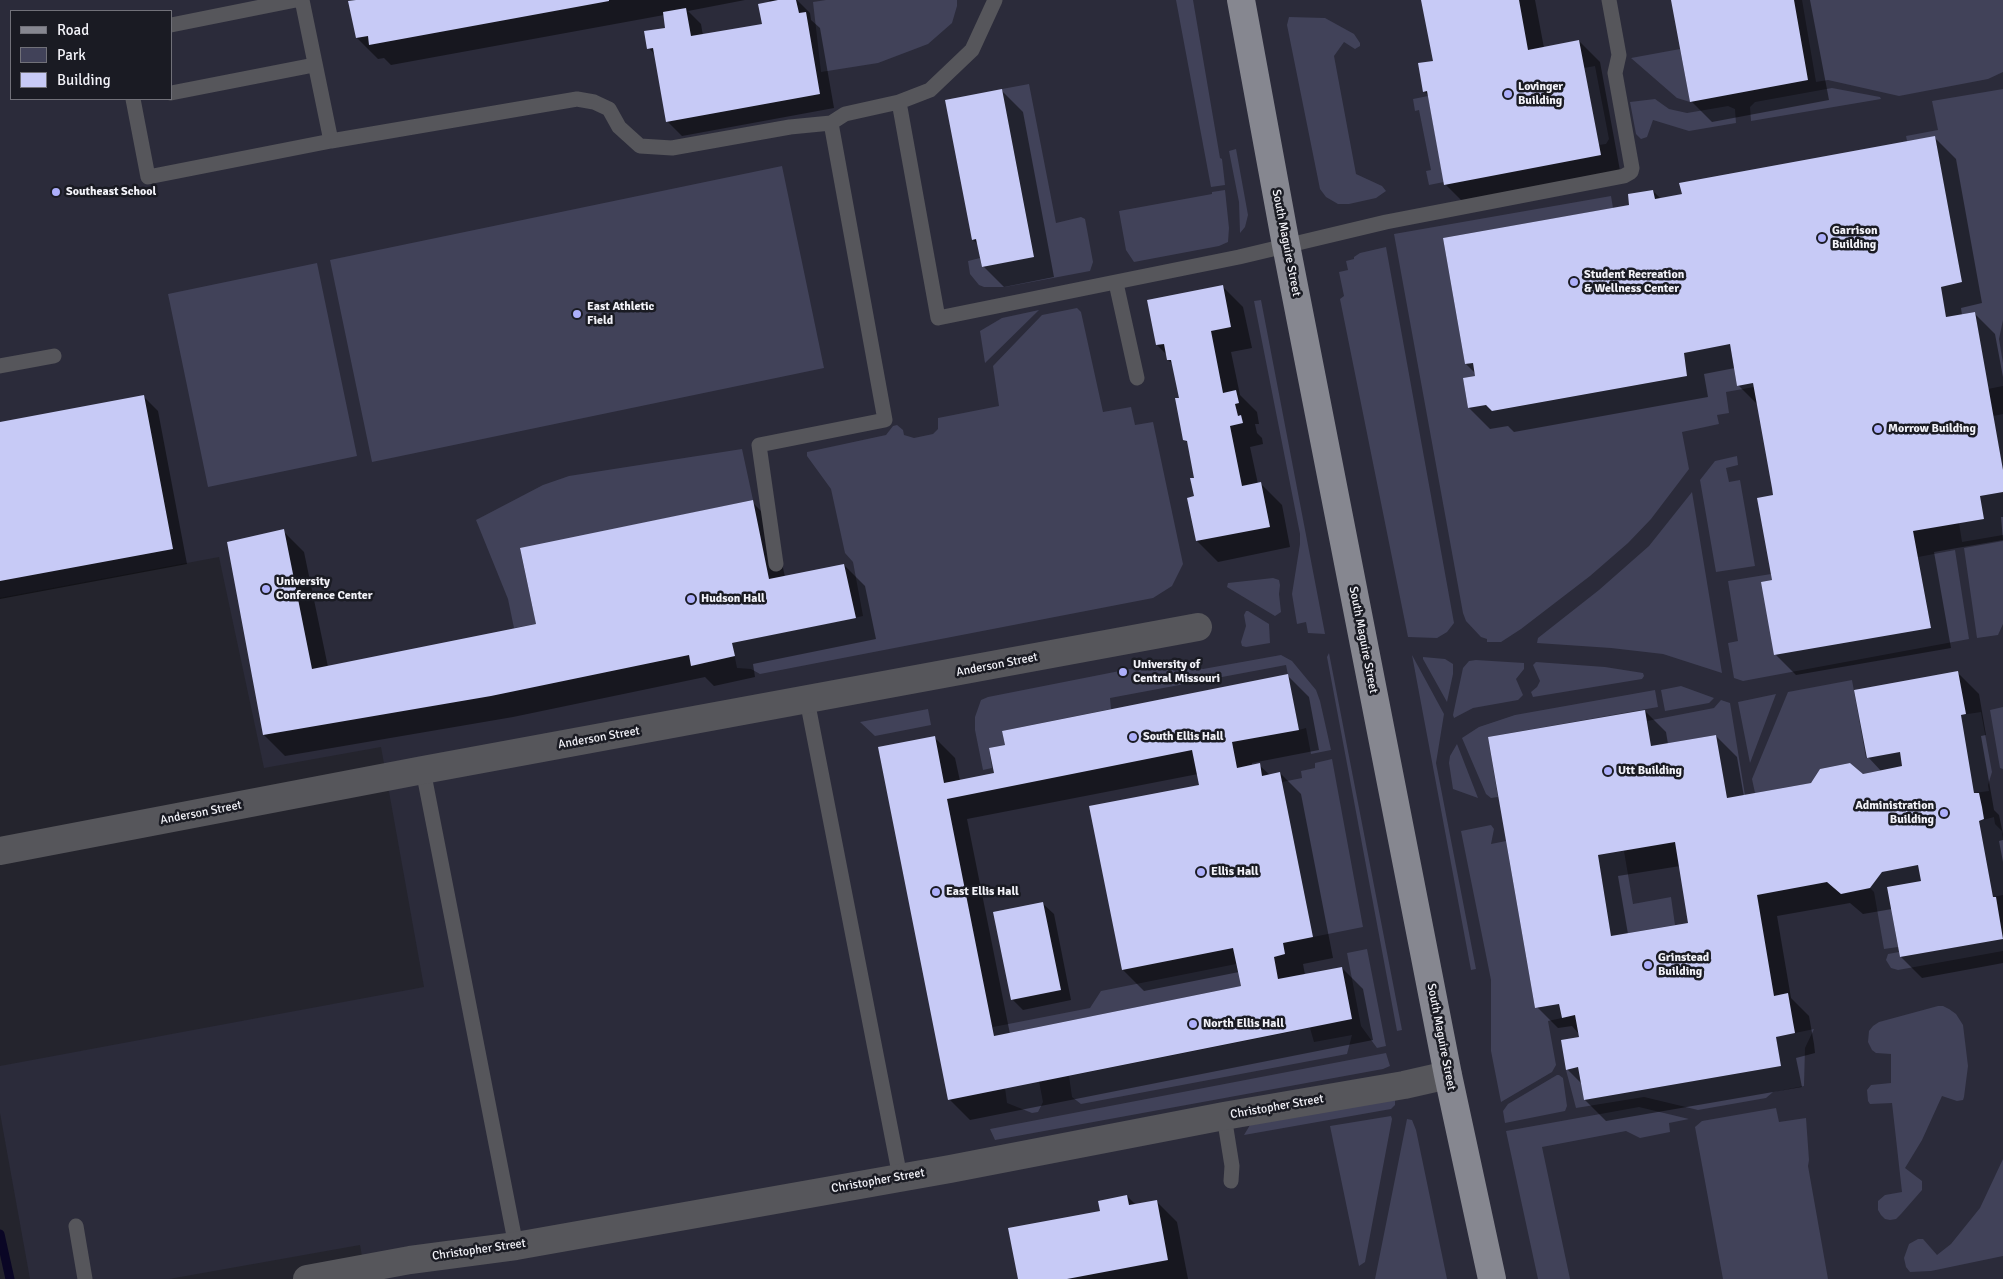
<!DOCTYPE html>
<html>
<head>
<meta charset="utf-8">
<style>
	body { margin:0 }
	#map { position:relative; width:2003px; height:1279px; overflow:hidden; background:#24242d; font-family:Signika,sans-serif }
	canvas { display:block }
	.legend { position:absolute; left:10px; top:10px; width:162px; height:90px; box-sizing:border-box; background:#1a1b23; border:1px solid #717179; margin:0; padding:6px 9px; list-style:none; font-size:15px; color:#f3f3f9 }
	.legend li { display:flex; align-items:center; gap:10px; height:25px }
	.legend b { width:25px; border:1px solid #717179 }
</style>
</head>
<body>
<div id="map">
<canvas width="2003" height="1279"></canvas>
<ul class="legend">
<li><b style="height:6px;background:#868790"></b>Road</li>
<li><b style="height:14px;background:#414259"></b>Park</li>
<li><b style="height:14px;background:#c7caf6"></b>Building</li>
</ul>
</div>
<script>
const ctx = document.querySelector('canvas').getContext('2d');
ctx.lineJoin = 'round';
function paint(path, color) {
  ctx.fillStyle = color;
  ctx.fill(path, 'evenodd');
}
function poly(rows) {
  const path = new Path2D();
  for (const r of rows) {
    path.moveTo(r[0], r[1]);
    for (let i = 2; i < r.length; i += 2) path.lineTo(r[i], r[i + 1]);
  }
  return path;
}
function strokePath(path, color, width, dash) {
  ctx.strokeStyle = color;
  ctx.lineWidth = width;
  ctx.lineCap = dash ? 'butt' : 'round';
  ctx.setLineDash(dash || []);
  ctx.stroke(path);
}
function label(font, color, halo, rows, align = 'center') {
  ctx.font = font + ' Signika,sans-serif';
  ctx.lineWidth = 5;
  ctx.setLineDash([]);
  ctx.textBaseline = 'middle';
  ctx.strokeStyle = halo;
  ctx.fillStyle = color;
  for (const [text, x, y, turn = 0] of rows) {
    ctx.save();
    ctx.translate(x, y);
    ctx.rotate((+turn || 0) * Math.PI / 180);
    ctx.textAlign = isNaN(turn) ? turn : align;
    if (halo) ctx.strokeText(text, 0, 0);
    ctx.fillText(text, 0, 0);
    ctx.restore();
  }
}
const built = poly([
	[0,0,2003,0,2003,1279,366,1279,360,1245,169,1279,30,1279,0,1113,0,1066,424,987,381,747,264,768,219,557,0,598],
	[11,11,171,11,171,99,11,99]
]);
const green = poly([
	[826,0,957,0,957,6,952,23,928,44,878,63,821,72,813,2],
	[1176,0,1193,0,1220,158,1222,159,1225,185,1211,187],
	[1802,0,2003,0,2003,72,1988,79,1899,96,1828,80,1816,82],
	[1289,17,1325,18,1354,34,1360,43,1360,46,1355,49,1344,42,1334,56,1356,174,1382,186,1386,191,1376,198,1349,204,1338,204,1326,197,1320,189,1287,25],
	[1680,49,1681,54,1690,102,1677,98,1631,58],
	[1595,66,1609,139,1606,144,1599,145,1584,68],
	[1029,84,1056,223,1081,217,1085,219,1093,262,1090,271,1005,287,984,287,979,285,970,274,968,261,980,258,982,267,1034,256,1002,89],
	[1832,88,1880,97,1881,99,1751,121,1750,107,1755,102],
	[2003,89,2003,320,1999,339,2003,363,2003,386,1988,389,1975,312,1946,317,1941,287,1962,282,1935,137,1907,141,1906,136,1938,130,1932,101],
	[1428,96,1444,182,1429,185,1426,171,1431,170,1419,110,1415,111,1413,99],
	[1655,99,1669,109,1687,113,1728,106,1735,109,1736,123,1689,131,1653,120,1647,137,1641,139,1636,134,1630,102],
	[1236,149,1248,215,1245,227,1240,233,1239,202,1229,151],
	[782,166,824,368,372,462,330,260],
	[1225,190,1229,228,1228,242,1219,246,1134,262,1126,250,1119,211,1212,194,1212,192],
	[1611,196,1613,208,1443,238,1465,364,1473,363,1475,376,1463,378,1468,408,1486,405,1493,411,1687,376,1684,353,1730,344,1737,386,1753,383,1754,387,1726,392,1729,413,1717,415,1719,424,1682,432,1689,469,1651,519,1628,543,1590,576,1521,629,1501,642,1487,642,1487,639,1481,637,1466,621,1463,613,1394,234],
	[1386,247,1454,623,1447,632,1437,638,1408,637,1340,299,1344,296,1339,272,1348,270,1346,261,1354,259,1354,257,1360,253],
	[317,263,357,456,208,487,168,294],
	[1261,300,1325,634,1308,633,1306,622,1297,624,1292,594,1300,544,1300,534,1254,301],
	[1077,308,1081,312,1103,412,1131,407,1135,425,1153,422,1183,564,1172,586,1153,598,760,674,751,669,737,668,732,643,863,616,853,562,845,553,831,489,807,456,807,452,886,435,893,426,897,425,903,430,904,435,914,438,933,434,938,429,938,418,999,406,993,366,1042,315],
	[1039,310,985,363,980,331,1002,318],
	[2003,414,2003,470,1993,416],
	[742,449,753,500,520,549,536,624,514,628,508,599,476,520,543,485,569,476],
	[1737,456,1738,465,1726,468,1729,482,1740,480,1755,566,1716,572,1700,480,1715,461],
	[1692,492,1722,673,1663,654,1611,648,1537,643,1538,638,1599,590,1649,546],
	[2003,492,2003,535,1962,542,1959,523,1984,519,1980,496],
	[2003,541,2003,624,1998,635,1977,638,1964,548],
	[1955,550,1969,639,1743,681,1734,678,1728,643,1738,641,1728,581,1771,574,1772,580,1761,582,1931,628,1918,557],
	[1273,578,1279,580,1280,585,1279,594,1281,612,1275,616,1227,587,1228,583],
	[1246,611,1248,611,1269,624,1270,643,1246,647,1242,646,1241,642,1246,626,1244,615],
	[1329,653,1402,1030,1397,1031,1327,657],
	[1281,655,1292,661,1316,690,1320,701,1331,750,1311,754,1306,728,1299,730,1286,665,1110,698,1111,709,1002,731,1005,745,989,748,992,768,983,770,975,730,975,717,981,700,988,697,1155,664,1203,669],
	[1412,655,1444,714,1436,763,1476,969,1471,970],
	[1423,657,1445,659,1453,664,1453,674,1447,702,1423,659],
	[1476,660,1524,663,1524,669,1516,679,1523,695,1518,700,1473,708,1454,718,1453,715,1463,668,1469,661],
	[1536,662,1605,667,1643,673,1644,676,1642,679,1533,697,1531,692,1537,687,1540,681,1533,665],
	[1852,680,1866,758,1900,752,1902,766,1863,774,1850,763,1820,769,1811,783,1755,793,1752,779,1788,692],
	[1681,686,1714,698,1709,703,1665,711,1661,690],
	[1655,690,1658,707,1488,737,1498,797,1491,798,1486,794,1462,738,1479,727,1515,715],
	[1776,694,1750,763,1738,702],
	[1721,700,1730,703,1745,795,1727,798,1716,735,1651,746,1647,721,1714,708],
	[2003,707,2003,769,2000,768,1990,710],
	[928,709,931,725,875,736,860,722],
	[1981,712,1992,772,1988,785,1989,791,1974,793,1961,715],
	[1457,744,1478,798,1453,789,1449,763,1450,756],
	[1332,759,1363,927,1313,937,1282,782,1302,778,1301,771,1315,768,1315,763],
	[1994,817,1995,824,2002,831,2003,839,2003,895,1993,897,1979,821],
	[1491,825,1494,829,1491,844,1506,841,1535,1008,1559,1004,1562,1018,1548,1021,1556,1065,1552,1072,1501,1102,1491,1051,1491,980,1461,831],
	[1624,851,1633,904,1671,897,1675,925,1611,936,1598,855],
	[1918,865,1921,881,1887,887,1898,947,1884,949,1874,892,1870,888,1882,872],
	[2003,939,2003,951,1898,970,1891,968,1886,960,1888,954,1899,952,1900,957],
	[1367,949,1386,1046,1377,1048,1361,1026,1347,953],
	[1236,964,1241,986,994,1036,993,1027,1090,1008,1101,991],
	[1938,1006,1943,1006,1949,1009,1956,1014,1963,1025,1968,1066,1964,1097,1963,1100,1957,1101,1942,1096,1922,1140,1905,1168,1922,1181,1922,1190,1901,1214,1896,1219,1890,1220,1885,1219,1881,1215,1878,1210,1878,1201,1885,1195,1902,1192,1892,1103,1870,1104,1868,1101,1867,1090,1871,1085,1891,1083,1891,1054,1876,1053,1872,1050,1868,1042,1869,1031,1873,1026,1879,1022],
	[1310,1028,1314,1042,1352,1035,1347,1054,1081,1104,1072,1097,1069,1076],
	[1814,1029,1805,1048,1804,1086,1773,1092,1766,1098,1698,1110,1644,1097,1576,1108,1566,1070,1578,1067,1584,1100,1781,1066,1776,1037],
	[1386,1053,1390,1066,1383,1069,995,1140,990,1129],
	[1557,1075,1559,1075,1563,1078,1567,1106,1565,1111,1505,1123,1503,1111,1508,1104],
	[1039,1081,1043,1102,1038,1112,1032,1113,1007,1103,1005,1088],
	[1395,1099,1395,1105,1391,1109,1244,1135,1250,1125],
	[1639,1107,1689,1119,1669,1123,1670,1132,1640,1138,1626,1131,1542,1147,1570,1279,1538,1279,1506,1131],
	[1776,1108,1779,1122,1806,1118,1809,1160,1808,1166,1828,1279,1723,1279,1695,1127,1702,1121],
	[1391,1116,1392,1119,1365,1262,1359,1266,1330,1126],
	[1407,1119,1412,1120,1416,1130,1447,1279,1375,1279],
	[2003,1159,2003,1256,1931,1271,1910,1272,1906,1267,1904,1258,1909,1244,1918,1239,1923,1239,1937,1255,1951,1244,1980,1208]
]);
const shadow = poly([
	[363,0,745,0,688,11,701,24,703,36,764,25,771,3,769,0,797,0,810,13,811,20,820,28,834,108,682,136,667,121,655,55,649,48,667,29,664,15,391,65,384,58,378,59,357,38],
	[1423,0,1535,0,1544,48,1579,41,1600,62,1621,176,1466,205,1445,184,1429,96,1424,91,1434,62],
	[1672,0,1810,0,1829,100,1712,122,1691,101],
	[1002,91,1023,112,1054,277,1004,287,983,266,979,245,973,240],
	[1935,138,1956,159,1982,303,1961,308,1962,315,1974,313,1995,334,2003,377,2003,517,2001,517,2003,540,1934,552,1951,648,1796,675,1775,654,1773,581,1774,496,1759,406,1738,385,1735,368,1704,374,1708,397,1514,432,1508,426,1490,429,1469,408,1477,377,1476,374,1466,364,1631,206,1653,191,1661,199],
	[1222,286,1243,307,1252,348,1231,352,1240,395,1257,412,1259,424,1255,424,1257,433,1262,438,1263,444,1250,447,1258,484,1261,484,1282,505,1290,547,1218,562,1197,541,1195,478,1188,443,1185,440,1180,398,1174,365,1168,360,1167,355,1157,345],
	[143,396,158,411,187,564,0,599,0,423],
	[752,502,773,523,785,577,844,565,865,586,876,639,753,664,755,677,714,686,705,677,513,717,285,756,264,735,283,531,304,552,328,667,537,625],
	[1958,673,1979,694,1986,735,1981,736,1994,810,1999,815,2003,834,2003,840,1999,841,2003,862,2003,963,1922,978,1901,957,1892,909,1863,914,1850,903,1777,916,1791,998,1809,1016,1814,1044,1815,1053,1796,1058,1802,1087,1606,1121,1585,1100,1582,1084,1567,1069,1580,1038,1579,1034,1572,1026,1558,1028,1537,1007,1645,711,1666,732,1668,744,1716,736,1737,757,1744,797,1882,772,1868,757],
	[1680,866,1690,924,1628,934,1618,876],
	[1288,676,1309,697,1319,750,1252,763,1252,766,1259,765,1270,775,1280,773,1301,794,1333,958,1303,964,1305,975,1342,968,1363,989,1373,1040,970,1120,949,1099,934,737,955,758,960,781,995,774],
	[1198,774,1201,786,1123,970,1144,991,1239,972,1242,987,1010,1034,967,819],
	[1042,903,1054,914,1071,1000,1023,1010,1012,999],
	[1127,1196,1136,1205,1156,1201,1177,1222,1188,1279,1019,1279,1101,1212]
]);
const stream = poly([
	[0,1234,10,1279]
]);
const building = poly([
	[356,0,609,0,609,1,369,45,368,36,356,38,348,1],
	[778,0,796,0,799,13,806,12,820,94,666,122,653,48,647,49,644,31,665,28,663,12,686,8,691,36,762,24,758,4],
	[1421,0,1519,0,1528,50,1579,40,1601,155,1444,185,1427,91,1423,92,1418,63,1433,61],
	[1671,0,1794,0,1808,80,1690,102],
	[1002,89,1034,257,982,267,976,239,972,240,945,100],
	[1935,136,1962,282,1941,287,1946,317,1975,312,2003,470,2003,492,1980,496,1984,519,1913,531,1931,628,1774,655,1761,582,1772,580,1757,498,1773,495,1772,488,1753,383,1737,386,1730,344,1684,353,1687,376,1492,411,1486,405,1468,408,1463,378,1475,376,1473,363,1465,364,1443,238,1629,205,1628,194,1653,190,1655,199,1682,194,1679,183],
	[1223,285,1231,327,1211,331,1223,393,1236,390,1239,403,1235,404,1238,416,1241,415,1243,423,1230,426,1242,486,1261,482,1270,527,1196,541,1187,498,1194,496,1190,478,1194,478,1187,441,1183,440,1175,398,1179,398,1171,360,1167,360,1164,344,1156,345,1147,300],
	[144,395,173,549,0,581,0,422],
	[753,500,769,579,844,564,856,618,732,643,735,656,691,666,689,655,491,696,263,735,227,542,284,529,312,669,536,624,520,548],
	[1958,671,1966,714,1961,715,1974,793,1979,793,1982,807,1984,819,1979,821,1993,897,1996,897,2003,939,1900,957,1887,887,1921,881,1918,865,1882,872,1870,888,1841,894,1827,882,1757,895,1774,996,1788,993,1793,1022,1795,1033,1776,1037,1781,1066,1584,1100,1578,1067,1566,1070,1561,1040,1579,1037,1575,1015,1562,1018,1559,1004,1535,1008,1488,737,1645,710,1651,746,1716,735,1727,798,1811,783,1820,769,1850,763,1863,774,1902,766,1900,752,1867,758,1854,690],
	[1675,842,1688,923,1611,936,1598,855],
	[1288,674,1299,730,1232,742,1237,768,1260,763,1262,776,1280,772,1313,937,1283,943,1285,954,1274,957,1278,979,1342,967,1352,1019,948,1100,878,747,935,736,944,783,994,773,989,748,1005,745,1002,731],
	[1192,750,1199,785,1089,806,1122,970,1233,948,1241,986,994,1036,947,799],
	[1043,902,1061,990,1011,1000,993,912],
	[1127,1195,1129,1205,1157,1200,1168,1260,1067,1279,1018,1279,1008,1228,1100,1211,1098,1201]
]);
const lane = poly([
	[302,0,331,141],
	[171,25,296,0],
	[171,93,314,65],
	[133,99,148,177,331,141,577,99,594,102,609,109,619,127,640,146,672,148,790,127,831,123],
	[899,102,938,318,1239,257,1386,222,1624,176,1631,172,1632,168,1615,73,1619,55,1609,0],
	[1116,283,1137,378],
	[0,366,54,356],
	[776,564,759,445,885,420,831,123,845,114,899,102,930,90,972,50,995,0],
	[807,700,900,1177],
	[423,770,516,1246],
	[1224,1116,1232,1166,1231,1181],
	[76,1226,85,1279]
]);
const street = poly([
	[0,851,423,770,1198,627],
	[307,1279,410,1260,516,1246,950,1169,1224,1116,1404,1085,1448,1075]
]);
const primary = poly([
	[1241,0,1286,245,1448,1075,1492,1279]
]);
const markers = [
	[1508,94,5,"#adaffb"],
	[56,192,5,"#adaffb"],
	[1822,238,5,"#adaffb"],
	[1574,282,5,"#adaffb"],
	[577,314,5,"#adaffb"],
	[1878,429,5,"#adaffb"],
	[266,589,5,"#adaffb"],
	[691,599,5,"#adaffb"],
	[1123,672,5,"#adaffb"],
	[1133,737,5,"#adaffb"],
	[1608,771,5,"#adaffb"],
	[1944,813,5,"#adaffb"],
	[1201,872,5,"#adaffb"],
	[936,892,5,"#adaffb"],
	[1648,965,5,"#adaffb"],
	[1193,1024,5,"#adaffb"]
];
const poiNames = [
	["Lovinger",1518,87],
	["Building",1518,101],
	["Southeast School",66,192],
	["Garrison",1832,231],
	["Building",1832,245],
	["Student Recreation",1584,275],
	["& Wellness Center",1584,289],
	["East Athletic",587,307],
	["Field",587,321],
	["Morrow Building",1888,429],
	["University",276,582],
	["Conference Center",276,596],
	["Hudson Hall",701,599],
	["University of",1133,665],
	["Central Missouri",1133,679],
	["South Ellis Hall",1143,737],
	["Utt Building",1618,771],
	["Administration",1934,806,"right"],
	["Building",1934,820,"right"],
	["Ellis Hall",1211,872],
	["East Ellis Hall",946,892],
	["Grinstead",1658,958],
	["Building",1658,972],
	["North Ellis Hall",1203,1024]
];
const streetNames = [
	["South Maguire Street",1286,243,79],
	["South Maguire Street",1363,640,79],
	["Anderson Street",997,665,-11],
	["Anderson Street",599,738,-10],
	["Anderson Street",201,813,-11],
	["South Maguire Street",1441,1037,79],
	["Christopher Street",1277,1107,-10],
	["Christopher Street",878,1181,-10],
	["Christopher Street",479,1250,-8]
];
paint(built, '#2b2b3a');
paint(green, '#414259');
paint(shadow, '#0007');
strokePath(stream, '#0a0625', 9);
paint(building, '#c7caf6');
strokePath(lane, '#56565b', 15);
strokePath(street, '#56565b', 28);
strokePath(primary, '#868790', 28);
for (const [x, y, r, color] of markers) {
  const dot = new Path2D();
  dot.arc(x, y, r, 0, 2 * Math.PI);
  ctx.fillStyle = color;
  ctx.fill(dot);
  strokePath(dot, '#1a1b23', 2);
}
label('bold 12px', '#f3f3f9', '#1a1b23', poiNames, 'left');
label('12px', '#f3f3f9', '#1a1b23', streetNames);
</script>
</body>
</html>
